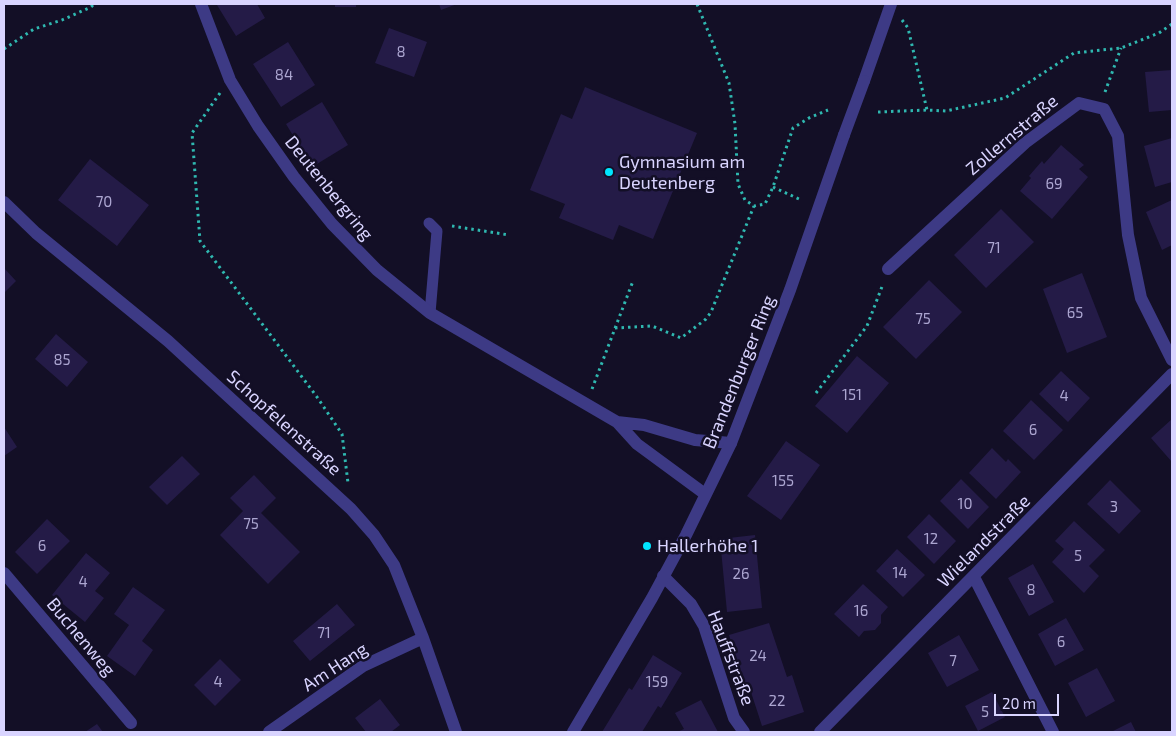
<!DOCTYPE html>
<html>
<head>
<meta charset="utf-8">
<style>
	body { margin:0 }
	#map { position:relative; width:1176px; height:736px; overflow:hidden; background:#130f26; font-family:"Exo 2",sans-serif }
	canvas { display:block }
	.frame { position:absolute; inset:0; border:5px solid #d9d4ff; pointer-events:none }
	.scale { position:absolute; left:994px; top:694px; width:65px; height:22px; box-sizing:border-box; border:2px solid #d9d4ff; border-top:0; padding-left:6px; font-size:15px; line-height:18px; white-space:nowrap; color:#d9d4ff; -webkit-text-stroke:4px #130f26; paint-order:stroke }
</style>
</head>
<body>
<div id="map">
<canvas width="1176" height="736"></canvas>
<div class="frame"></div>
<div class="scale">20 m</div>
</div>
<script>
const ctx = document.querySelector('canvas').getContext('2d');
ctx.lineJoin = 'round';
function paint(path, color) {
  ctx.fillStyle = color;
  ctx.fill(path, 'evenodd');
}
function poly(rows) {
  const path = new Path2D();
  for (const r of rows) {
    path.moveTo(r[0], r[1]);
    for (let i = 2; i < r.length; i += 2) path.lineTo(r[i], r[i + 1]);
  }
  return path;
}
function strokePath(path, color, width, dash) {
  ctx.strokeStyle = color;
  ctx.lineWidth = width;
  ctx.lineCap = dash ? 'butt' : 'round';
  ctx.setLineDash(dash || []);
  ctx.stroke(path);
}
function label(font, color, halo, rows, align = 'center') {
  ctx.font = font + ' "Exo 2",sans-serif';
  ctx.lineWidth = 5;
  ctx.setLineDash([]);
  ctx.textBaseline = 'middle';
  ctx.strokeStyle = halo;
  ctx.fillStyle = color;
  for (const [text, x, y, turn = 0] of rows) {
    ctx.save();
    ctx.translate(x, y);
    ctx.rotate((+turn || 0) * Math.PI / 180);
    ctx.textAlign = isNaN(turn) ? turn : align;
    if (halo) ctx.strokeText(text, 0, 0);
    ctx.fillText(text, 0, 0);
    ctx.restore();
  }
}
const building = poly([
	[220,4,257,4,265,18,236,36,217,5],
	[335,4,356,4,356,7,335,7],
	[439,4,457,4,441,10],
	[389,28,427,42,414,77,375,63],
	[288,42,315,85,281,107,253,64],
	[1172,70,1172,110,1149,112,1145,72],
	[585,87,697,133,653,239,619,225,613,240,559,218,565,204,530,190,561,114,572,119],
	[322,102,348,145,312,167,286,124],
	[1172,138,1172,182,1155,187,1144,146],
	[1061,145,1084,165,1079,169,1088,177,1052,219,1020,191,1031,178,1029,176,1042,161,1044,164],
	[90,159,149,205,117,246,58,200],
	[1172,200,1172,245,1162,250,1146,212],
	[1001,209,1034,242,986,288,954,255],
	[4,268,16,281,4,293],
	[1082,273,1107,337,1067,353,1043,289],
	[929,280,962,312,916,359,883,327],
	[56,334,88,362,67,387,35,359],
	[857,356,889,383,847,433,815,406],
	[1061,371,1090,398,1068,422,1039,394],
	[1031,400,1063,430,1034,460,1003,431],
	[1172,419,1172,462,1151,438],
	[4,427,17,447,4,456],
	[786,441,820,465,781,520,747,496],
	[992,448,1006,462,1008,459,1021,472,996,499,969,473],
	[182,456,200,474,167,505,149,487],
	[254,475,276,498,261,513,300,552,268,584,220,535,243,511,230,498],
	[961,479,989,507,968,529,940,501],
	[1110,480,1141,511,1119,534,1087,504],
	[929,514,956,541,934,564,907,537],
	[47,519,70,541,37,574,15,552],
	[1074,521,1105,550,1089,566,1099,576,1084,593,1052,562,1064,549,1055,541],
	[755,535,762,608,727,612,720,539],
	[897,549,925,575,903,597,876,571],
	[86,553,110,573,95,591,104,598,85,622,52,595],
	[1033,564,1054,602,1029,616,1008,578],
	[863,584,888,607,881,615,881,623,875,630,864,631,859,637,834,614],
	[133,587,165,610,142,641,153,650,135,676,107,656,129,625,114,614],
	[337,604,355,625,310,661,293,641],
	[1066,618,1084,650,1055,666,1038,634],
	[769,623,787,677,792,675,804,712,762,726,750,689,746,690,729,635],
	[959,635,979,670,947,687,928,653],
	[653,655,682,673,661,708,658,706,642,732,602,732,629,688,632,690],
	[220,659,241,680,215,706,194,685],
	[1097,668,1115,701,1086,717,1068,683],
	[992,692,1005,717,978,731,965,706],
	[380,699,400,725,391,732,366,732,355,718],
	[701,700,718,732,677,732,684,729,675,713],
	[1131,722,1136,732,1111,732],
	[97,724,103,732,85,732]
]);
const path = poly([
	[697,4,729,83,735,124,738,184,745,200,754,206,765,204,773,187,793,128,809,118,828,110],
	[902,20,908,28,927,110],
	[4,49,34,29,62,20,91,7,94,4],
	[1105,92,1121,48],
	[220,93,192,133,200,241,317,397,342,434,348,483],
	[878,112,927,110,946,111,1005,98,1074,53,1121,48,1159,33,1172,24],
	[773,187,801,200],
	[452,226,509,235],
	[615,328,652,326,681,338,706,319,711,312,754,206],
	[592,389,633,281],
	[816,393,867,326,883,284]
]);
const service = poly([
	[429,223,437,231,430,313]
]);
const minor = poly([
	[201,4,230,80,258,126,294,177,332,224,377,270,430,313,617,422,637,444,705,494],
	[4,202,36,233,168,341,351,509,374,535,394,565,423,638,456,732],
	[888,269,1025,143,1079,103,1104,109,1118,136,1128,235,1141,298,1172,360],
	[617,422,644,425,695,440,731,443],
	[4,573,131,723],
	[663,576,691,604,704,626,734,718,744,732],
	[974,577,1053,732],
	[269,732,363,666,423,638],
	[820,732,1172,374]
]);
const tertiary = poly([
	[864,81,891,4],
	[573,732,652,598,686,535,731,443,790,290,844,135]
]);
const tertiaryBridge = poly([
	[844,135,864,81]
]);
const markers = [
	[609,172,5,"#00e5ff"],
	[647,546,5,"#00e5ff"]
];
const numberNames = [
	["8",401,52],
	["84",284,75],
	["69",1054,184],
	["70",104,202],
	["71",994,248],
	["65",1075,313],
	["75",923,319],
	["85",62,360],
	["151",852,395],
	["4",1064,396],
	["6",1033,430],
	["155",783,481],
	["10",965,504],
	["3",1114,507],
	["75",251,524],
	["12",931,539],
	["6",42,546],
	["5",1078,556],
	["14",900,573],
	["26",741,574],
	["4",83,582],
	["8",1031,590],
	["16",861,611],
	["71",324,633],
	["6",1061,642],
	["24",758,656],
	["7",953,661],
	["4",218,682],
	["159",657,682],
	["22",777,701],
	["5",985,712]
];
const streetNames = [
	["Zollernstraße",1012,135,-40],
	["Deutenbergring",329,188,51],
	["Brandenburger Ring",739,372,-68],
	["Schopfelenstraße",284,423,42],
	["Wielandstraße",984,541,-45],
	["Buchenweg",81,637,50],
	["Hauffstraße",731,658,69],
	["Am Hang",335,667,-33]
];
const poiNames = [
	["Gymnasium am",619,162],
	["Deutenberg",619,183],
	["Hallerhöhe 1",657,546]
];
paint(building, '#241b47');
strokePath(path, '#2fb8b0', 3, [2.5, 4]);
strokePath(service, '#3d3a85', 11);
strokePath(minor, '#3d3a85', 12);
strokePath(tertiary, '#3d3a85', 12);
strokePath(tertiaryBridge, '#3d3a85', 12);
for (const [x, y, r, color] of markers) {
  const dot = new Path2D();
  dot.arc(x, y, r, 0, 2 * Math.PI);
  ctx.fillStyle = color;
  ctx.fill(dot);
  strokePath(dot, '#130f26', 2);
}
label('15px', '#aca6d1', null, numberNames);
label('18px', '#d9d4ff', '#130f26', streetNames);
label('18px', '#d9d4ff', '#130f26', poiNames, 'left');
</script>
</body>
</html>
